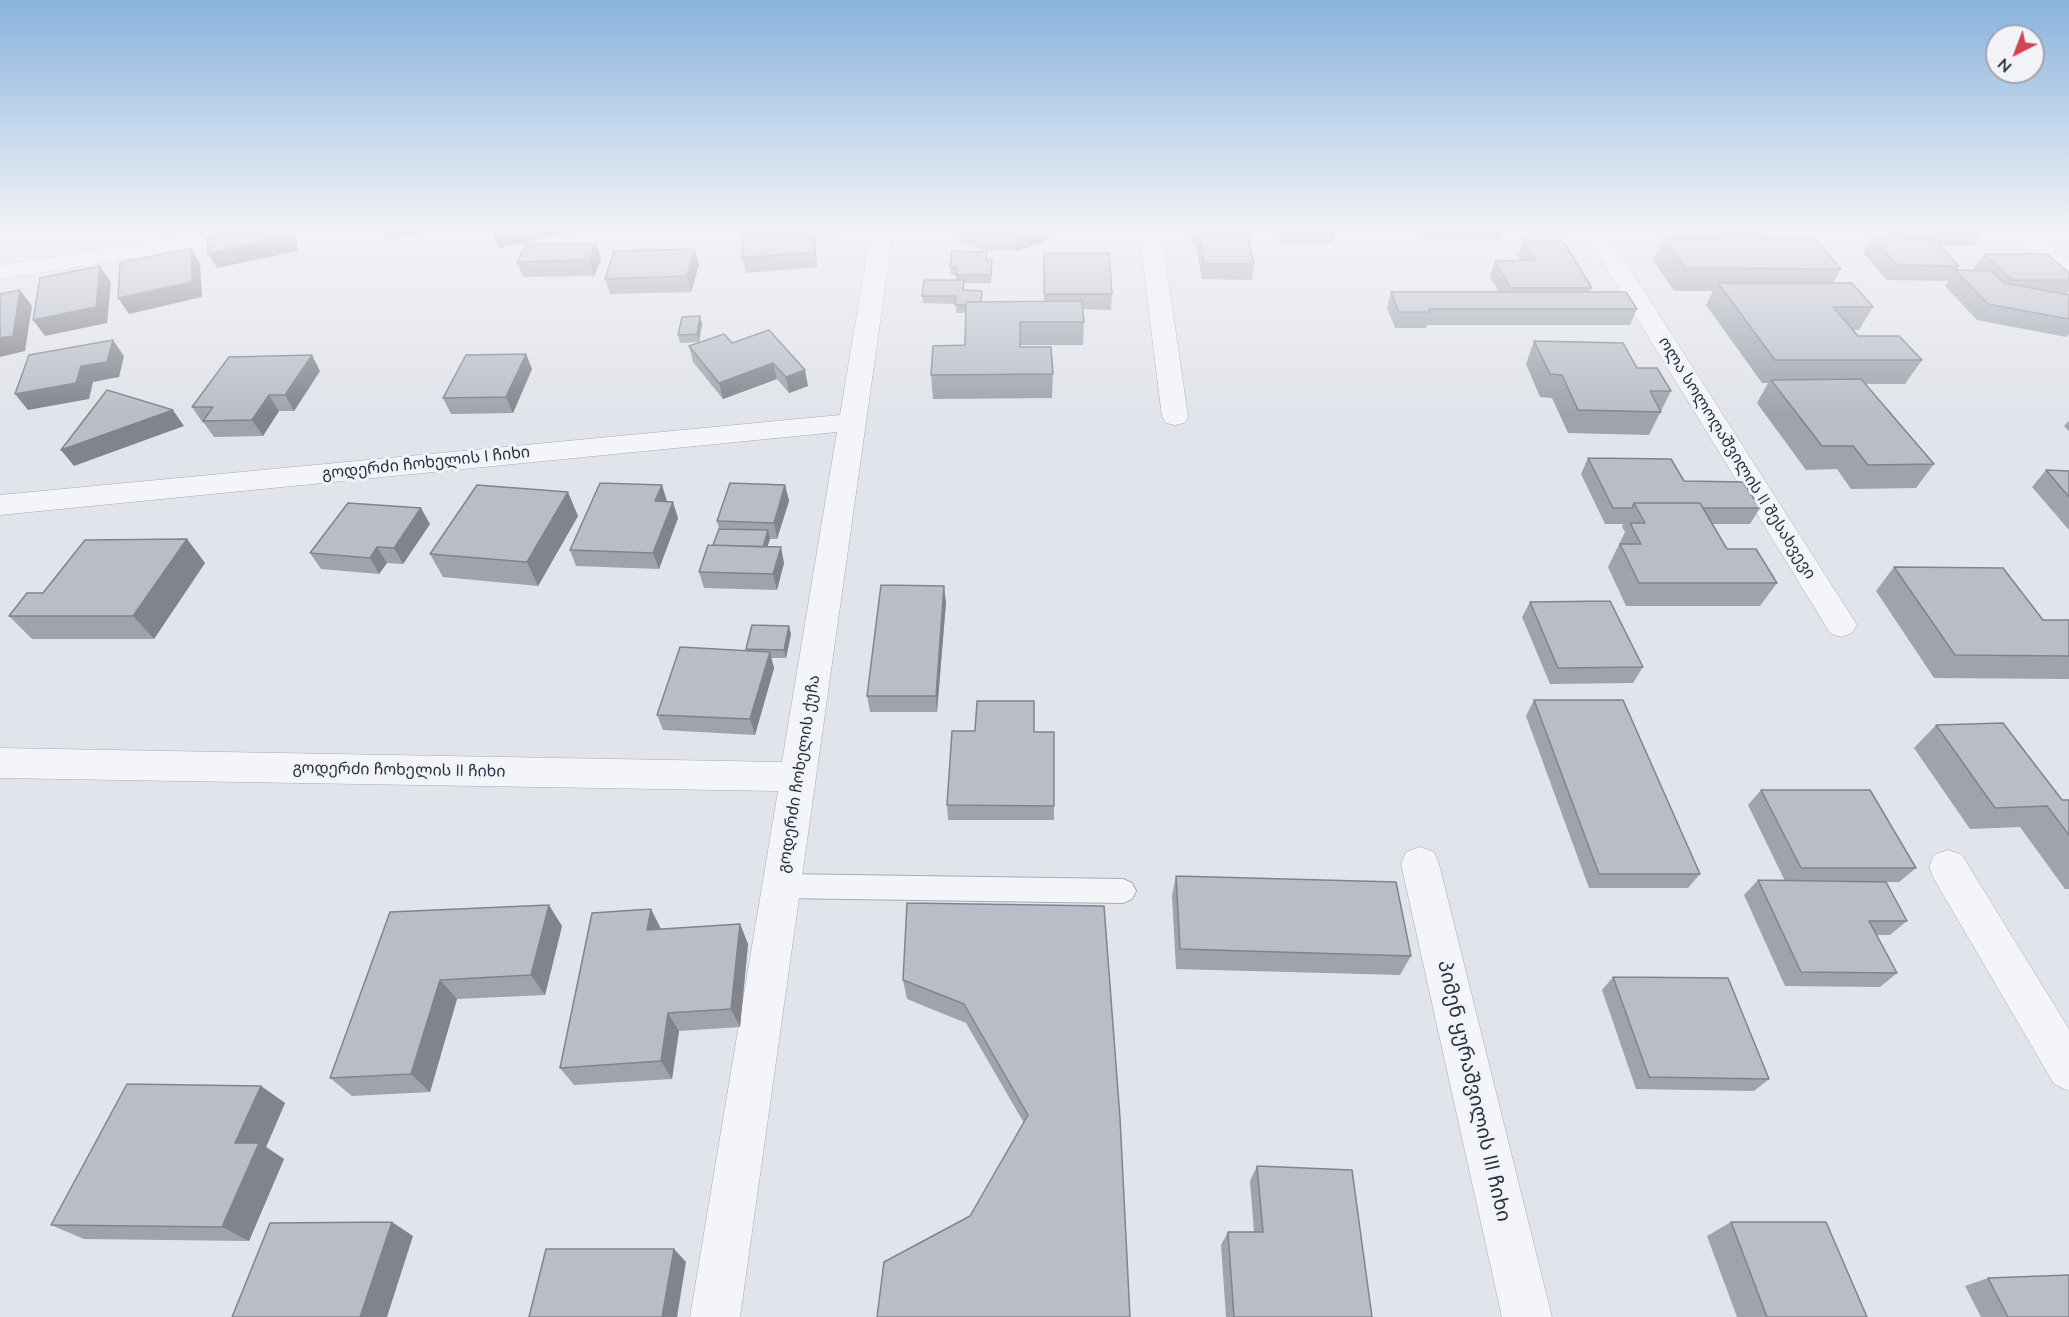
<!DOCTYPE html>
<html>
<head>
<meta charset="utf-8">
<style>
	body { margin:0 }
	#map { position:relative; width:2069px; height:1317px; overflow:hidden; background:#e1e4ea; font-family:Mulish,sans-serif }
	canvas { display:block }
	.north { position:absolute; left:1985px; top:24px; width:60px; height:60px; box-sizing:border-box; background:#f1f3f7; border:2px solid #a1a5af; border-radius:50%; rotate:222deg; font-size:16px; font-weight:700; line-height:24px; text-align:center; color:#283143 }
	.north::after { content:''; display:block; margin:auto; width:21px; height:27px; background:#d44153; clip-path:polygon(50% 0,100% 100%,50% 72%,0 100%) }
</style>
</head>
<body>
<div id="map">
<canvas width="2069" height="1317"></canvas>
<div class="north">N</div>
</div>
<script>
const ctx = document.querySelector('canvas').getContext('2d');
ctx.lineJoin = 'round';
function poly(rows) {
  const path = new Path2D();
  for (const r of rows) {
    path.moveTo(r[0], r[1]);
    for (let i = 2; i < r.length; i += 2) path.lineTo(r[i], r[i + 1]);
  }
  return path;
}
function strokePath(path, color, width, dash) {
  ctx.strokeStyle = color;
  ctx.lineWidth = width;
  ctx.lineCap = dash ? 'butt' : 'round';
  ctx.setLineDash(dash || []);
  ctx.stroke(path);
}
function paint(path, color) {
  ctx.fillStyle = color;
  ctx.fill(path, 'evenodd');
}
function label(font, color, halo, rows, align = 'center') {
  ctx.font = font + ' Mulish,"Noto Sans Georgian",sans-serif';
  ctx.lineWidth = 6;
  ctx.setLineDash([]);
  ctx.textBaseline = 'middle';
  ctx.strokeStyle = halo;
  ctx.fillStyle = color;
  for (const [text, x, y, turn = 0] of rows) {
    ctx.save();
    ctx.translate(x, y);
    ctx.rotate((+turn || 0) * Math.PI / 180);
    ctx.textAlign = isNaN(turn) ? turn : align;
    if (halo) ctx.strokeText(text, 0, 0);
    ctx.fillText(text, 0, 0);
    ctx.restore();
  }
}
const lane = poly([
	[781,874,1123,879,1132,883,1136,891,1132,899,1123,903,781,898,772,894,768,886,772,878,781,874]
]);
const street = poly([
	[211,230,244,230,241,235,205,247,0,279,0,265,201,234,211,230],
	[871,230,893,230,740,1317,690,1317,778,791,0,778,0,748,782,762,837,432,0,515,0,495,840,415,871,230],
	[1139,230,1161,230,1188,417,1184,423,1175,425,1166,423,1162,417,1139,230],
	[1583,230,1605,230,1852,617,1857,625,1852,633,1841,637,1830,633,1583,230],
	[2010,230,2035,230,2069,260,2069,279,2061,277,2010,230],
	[1420,847,1434,852,1439,864,1552,1317,1502,1317,1401,864,1406,852,1420,847],
	[1948,850,1962,855,2069,1029,2069,1091,2054,1084,1934,879,1929,867,1934,855,1948,850]
]);
const wall = poly([
	[743,230,860,230,860,231,815,234,817,267,746,273,742,258],
	[951,230,1052,230,1049,237,1041,243,1016,251,986,251,962,243,954,237],
	[1190,230,1253,230,1251,243,1249,243,1254,264,1252,280,1202,279,1196,248,1196,244,1193,244],
	[1276,230,1336,230,1333,243,1280,243],
	[1421,230,1504,230,1500,241,1425,240],
	[1670,230,1764,230,1767,234,1765,238,1841,269,1833,283,1873,307,1859,330,1852,330,1858,336,1922,360,1905,384,1865,384,1934,464,1916,488,1851,489,1837,469,1806,470,1757,403,1768,383,1762,383,1706,305,1713,291,1674,291,1653,260,1663,238,1675,238],
	[1883,230,1984,230,1984,231,1974,246,1941,246,1959,266,1956,270,1974,271,1973,269,1984,254,2069,273,2069,291,2066,294,2069,295,2069,334,2066,337,1977,320,1945,286,1948,281,1887,280,1863,253,1872,237,1890,238],
	[1523,240,1592,288,1590,292,1637,309,1630,325,1427,325,1426,328,1395,328,1387,308,1391,292,1499,292,1490,276,1495,261,1521,261,1518,256],
	[1044,253,1112,294,1111,310,1083,309,1084,322,1083,345,1020,345,1020,347,1053,374,1052,398,933,399,931,375,965,345,966,313,956,313,956,304,923,303,922,296,956,280,956,275,951,275,950,267,987,260,992,260,991,283,964,283,964,290,982,302,1044,301],
	[601,259,594,276,523,277,517,262],
	[699,265,691,292,610,294,605,279],
	[702,324,699,342,680,343,678,335],
	[769,330,808,386,789,393,777,379,723,399,693,362,689,346,732,343],
	[1534,341,1637,368,1671,391,1649,435,1568,433,1552,398,1540,397,1526,364],
	[526,354,532,369,513,413,451,414,443,398],
	[320,371,294,411,279,411,263,436,214,437,204,423,203,423,192,407],
	[2069,421,2069,431,2064,426],
	[1588,458,1684,481,1760,508,1750,524,1713,524,1727,549,1777,583,1760,606,1626,606,1608,567,1625,532,1622,527,1623,524,1605,524,1581,474],
	[2046,470,2069,471,2069,530,2032,487],
	[785,485,789,501,777,539,770,539,767,547,784,563,777,590,704,588,699,572,713,545,719,529,717,521],
	[667,501,678,518,659,569,576,566,570,550],
	[578,516,538,586,443,577,430,554],
	[430,524,403,564,387,563,379,574,321,569,310,553],
	[187,539,205,563,154,639,32,639,9,616,43,593],
	[1894,567,2043,620,2069,620,2069,679,1934,678,1876,591],
	[946,602,937,712,870,712,867,696],
	[1530,602,1643,667,1633,683,1550,684,1522,617],
	[791,634,786,658,771,658,774,668,755,735,663,730,657,715,746,651,746,649],
	[1534,700,1700,874,1688,888,1589,888,1526,716],
	[1936,725,2062,800,2069,800,2069,889,2065,889,2020,827,1970,829,1914,748],
	[1034,732,1054,806,1054,820,948,820,947,805],
	[1761,790,1916,868,1899,882,1886,882,1907,921,1890,935,1877,935,1897,973,1880,987,1785,986,1744,895,1758,880,1785,881,1748,805],
	[1176,876,1411,956,1400,975,1176,969,1172,896],
	[1104,906,1130,1317,970,1216,1024,1123,966,1023,907,999,903,980],
	[390,912,562,926,545,995,457,999,430,1092,352,1096,330,1078],
	[740,924,748,944,740,1027,679,1031,672,1079,574,1085,560,1068,661,929],
	[1613,977,1769,1079,1754,1091,1636,1089,1602,990],
	[261,1086,285,1103,266,1147,284,1159,249,1241,84,1239,51,1225],
	[1257,1166,1372,1317,1226,1317,1221,1245,1228,1232,1254,1232,1250,1181],
	[1731,1222,1867,1317,1737,1317,1707,1236],
	[1988,1278,2069,1317,1981,1317,1965,1286]
]);
const shadedWall = poly([
	[289,230,293,230,295,234,298,251,217,268,208,253],
	[383,230,420,230,420,234,387,239],
	[505,230,581,230,499,248,493,233],
	[813,230,814,230,815,237,817,267,815,252],
	[1016,230,1052,230,1049,237,1041,243,1016,251],
	[596,243,601,259,594,276,589,260],
	[191,248,200,264,202,297,129,314,118,298],
	[695,249,699,265,691,292,687,276],
	[100,266,111,282,107,323,45,336,33,320],
	[20,290,32,306,25,351,0,357,0,338],
	[700,316,702,324,699,342,697,334],
	[113,340,124,356,119,377,93,382,89,399,28,410,15,394,81,366],
	[526,354,532,369,513,413,506,397],
	[312,355,320,371,294,411,285,395],
	[773,363,777,379,723,399,719,383],
	[805,370,808,386,789,393,786,377],
	[269,395,279,411,263,436,252,420],
	[173,410,184,426,74,466,61,450],
	[662,485,667,501,655,501],
	[785,485,789,501,777,539,774,523],
	[568,492,578,516,538,586,527,562],
	[673,502,678,518,659,569,653,553],
	[421,508,430,524,403,564,394,548],
	[768,530,770,539,762,563,760,555],
	[187,539,205,563,154,639,133,616],
	[377,547,387,563,379,574,370,558],
	[781,547,784,563,777,590,773,574],
	[944,586,946,602,937,712,936,696],
	[789,626,791,634,786,658,784,650],
	[770,652,774,668,755,735,750,719],
	[549,905,562,926,545,995,531,975],
	[651,909,661,929,647,930],
	[740,924,748,944,740,1027,731,1009],
	[440,980,457,999,430,1092,411,1074],
	[668,1013,679,1031,672,1079,661,1061],
	[261,1086,285,1103,266,1147,284,1159,249,1241,222,1227,235,1143],
	[392,1222,413,1236,387,1317,360,1317],
	[674,1249,686,1262,677,1317,662,1317]
]);
const building = poly([
	[232,230,289,230,290,236,208,253,207,236,232,230],
	[493,230,505,230,493,233,493,230],
	[743,230,813,230,815,252,742,258,743,230],
	[1688,230,1764,230,1767,234,1689,233,1688,230],
	[1907,230,1984,230,1984,231,1907,231,1907,230],
	[1198,233,1246,233,1254,264,1204,264,1198,233],
	[1872,237,1933,238,1959,266,1897,265,1872,237],
	[1663,238,1815,239,1841,269,1685,268,1663,238],
	[1523,240,1562,240,1592,288,1510,288,1495,261,1535,260,1523,240],
	[596,243,589,260,517,262,526,244,596,243],
	[191,248,192,282,118,298,120,263,191,248],
	[695,249,687,276,605,279,614,251,695,249],
	[952,251,987,252,986,260,992,260,991,275,956,275,956,267,950,267,952,251],
	[1044,253,1109,253,1112,294,1044,294,1044,253],
	[1984,254,2047,254,2069,273,2069,280,2012,280,1984,254],
	[100,266,96,307,33,320,40,278,100,266],
	[1955,270,1991,271,2004,283,2069,295,2069,319,1988,304,1955,270],
	[924,280,964,280,963,290,982,291,981,302,966,302,966,305,955,305,956,296,922,296,924,280],
	[1718,283,1852,283,1873,307,1833,307,1858,336,1899,336,1922,360,1775,360,1718,283],
	[20,290,13,336,0,338,0,294,20,290],
	[1391,292,1626,292,1637,309,1429,309,1430,312,1399,312,1391,292],
	[1082,301,1084,322,1020,322,1020,347,1051,347,1053,374,931,375,933,346,965,345,966,302,1082,301],
	[700,316,697,334,678,335,682,317,700,316],
	[769,330,805,370,786,377,773,363,719,383,689,346,724,334,732,343,769,330],
	[113,340,107,362,81,366,76,383,15,394,29,355,113,340],
	[1534,341,1623,343,1637,368,1657,368,1671,391,1650,391,1661,412,1578,410,1562,375,1550,374,1534,341],
	[526,354,506,397,443,398,466,355,526,354],
	[312,355,285,395,269,395,252,420,203,421,213,407,192,407,229,357,312,355],
	[1861,379,1934,464,1868,465,1853,446,1822,446,1771,380,1861,379],
	[107,390,173,410,61,450,107,390],
	[1588,458,1671,459,1684,481,1743,482,1760,508,1703,508,1700,503,1634,503,1632,508,1613,508,1588,458],
	[2046,470,2069,471,2069,497,2046,470],
	[600,483,662,485,655,501,673,502,653,553,570,550,600,483],
	[730,483,785,485,774,523,717,521,730,483],
	[477,485,568,492,527,562,430,554,477,485],
	[348,503,421,508,394,548,377,547,370,558,310,553,348,503],
	[1634,503,1700,503,1727,549,1756,549,1777,583,1639,583,1620,544,1641,544,1630,523,1645,523,1634,503],
	[719,529,768,530,763,547,713,545,719,529],
	[187,539,133,616,9,616,27,593,43,593,85,540,187,539],
	[708,545,781,547,773,574,699,572,708,545],
	[1894,567,2003,568,2043,620,2069,620,2069,656,1955,655,1894,567],
	[881,585,944,586,936,696,867,696,881,585],
	[1610,601,1643,667,1558,668,1530,602,1610,601],
	[752,625,789,626,784,650,746,649,752,625],
	[680,647,770,652,750,719,657,715,680,647],
	[1534,700,1623,700,1700,874,1599,874,1534,700],
	[977,701,1034,701,1034,732,1054,732,1054,806,947,805,952,731,975,731,977,701],
	[2003,723,2062,800,2069,800,2069,835,2047,806,1995,808,1936,725,2003,723],
	[1761,790,1870,790,1916,868,1801,868,1761,790],
	[1176,876,1396,882,1411,956,1180,949,1176,876],
	[1758,880,1886,882,1907,921,1869,921,1897,973,1801,972,1758,880],
	[907,903,1104,906,1120,1118,1130,1317,877,1317,884,1262,970,1216,1028,1115,964,1004,903,980,907,903],
	[549,905,531,975,440,980,411,1074,330,1078,390,912,549,905],
	[651,909,647,930,740,924,731,1009,668,1013,661,1061,560,1068,592,913,651,909],
	[1613,977,1728,978,1769,1079,1649,1077,1613,977],
	[127,1084,261,1086,235,1143,259,1143,222,1227,51,1225,127,1084],
	[1257,1166,1352,1170,1372,1317,1234,1317,1228,1232,1263,1232,1257,1166],
	[392,1222,360,1317,232,1317,270,1223,392,1222],
	[1731,1222,1826,1222,1867,1317,1767,1317,1731,1222],
	[546,1249,674,1249,662,1317,529,1317,546,1249],
	[2069,1275,2069,1317,2008,1317,1988,1278,2069,1275]
]);
const streetNames = [
	["ოლა სოლოღაშვილის II შესახვევი",1737,458,58],
	["გოდერძი ჩოხელის I ჩიხი",426,463,-6],
	["გოდერძი ჩოხელის II ჩიხი",399,770,1],
	["გოდერძი ჩოხელის ქუჩა",799,774,-81]
];
const nearStreetnames = [
	["პიმენ ყურაშვილის III ჩიხი",1474,1091,77]
];
strokePath(lane, '#a6abb5', 2);
strokePath(street, '#a6abb5', 1);
paint(lane, '#f4f5f8');
paint(street, '#f4f5f8');
paint(wall, '#9ea3ac');
paint(shadedWall, '#81848c');
paint(building, '#b8bdc8');
strokePath(building, '#81848c', 1.5);
const sky = ctx.createLinearGradient(0, 0, 0, 415);
sky.addColorStop(0, '#89b3dd');
sky.addColorStop(0.55, '#f2f3f6');
sky.addColorStop(1, '#f2f3f600');
ctx.fillStyle = sky;
ctx.fillRect(0, 0, 2069, 415);
label('16px', '#283143', '#f1f3f7', streetNames);
label('20px', '#283143', '#f1f3f7', nearStreetnames);
</script>
</body>
</html>
